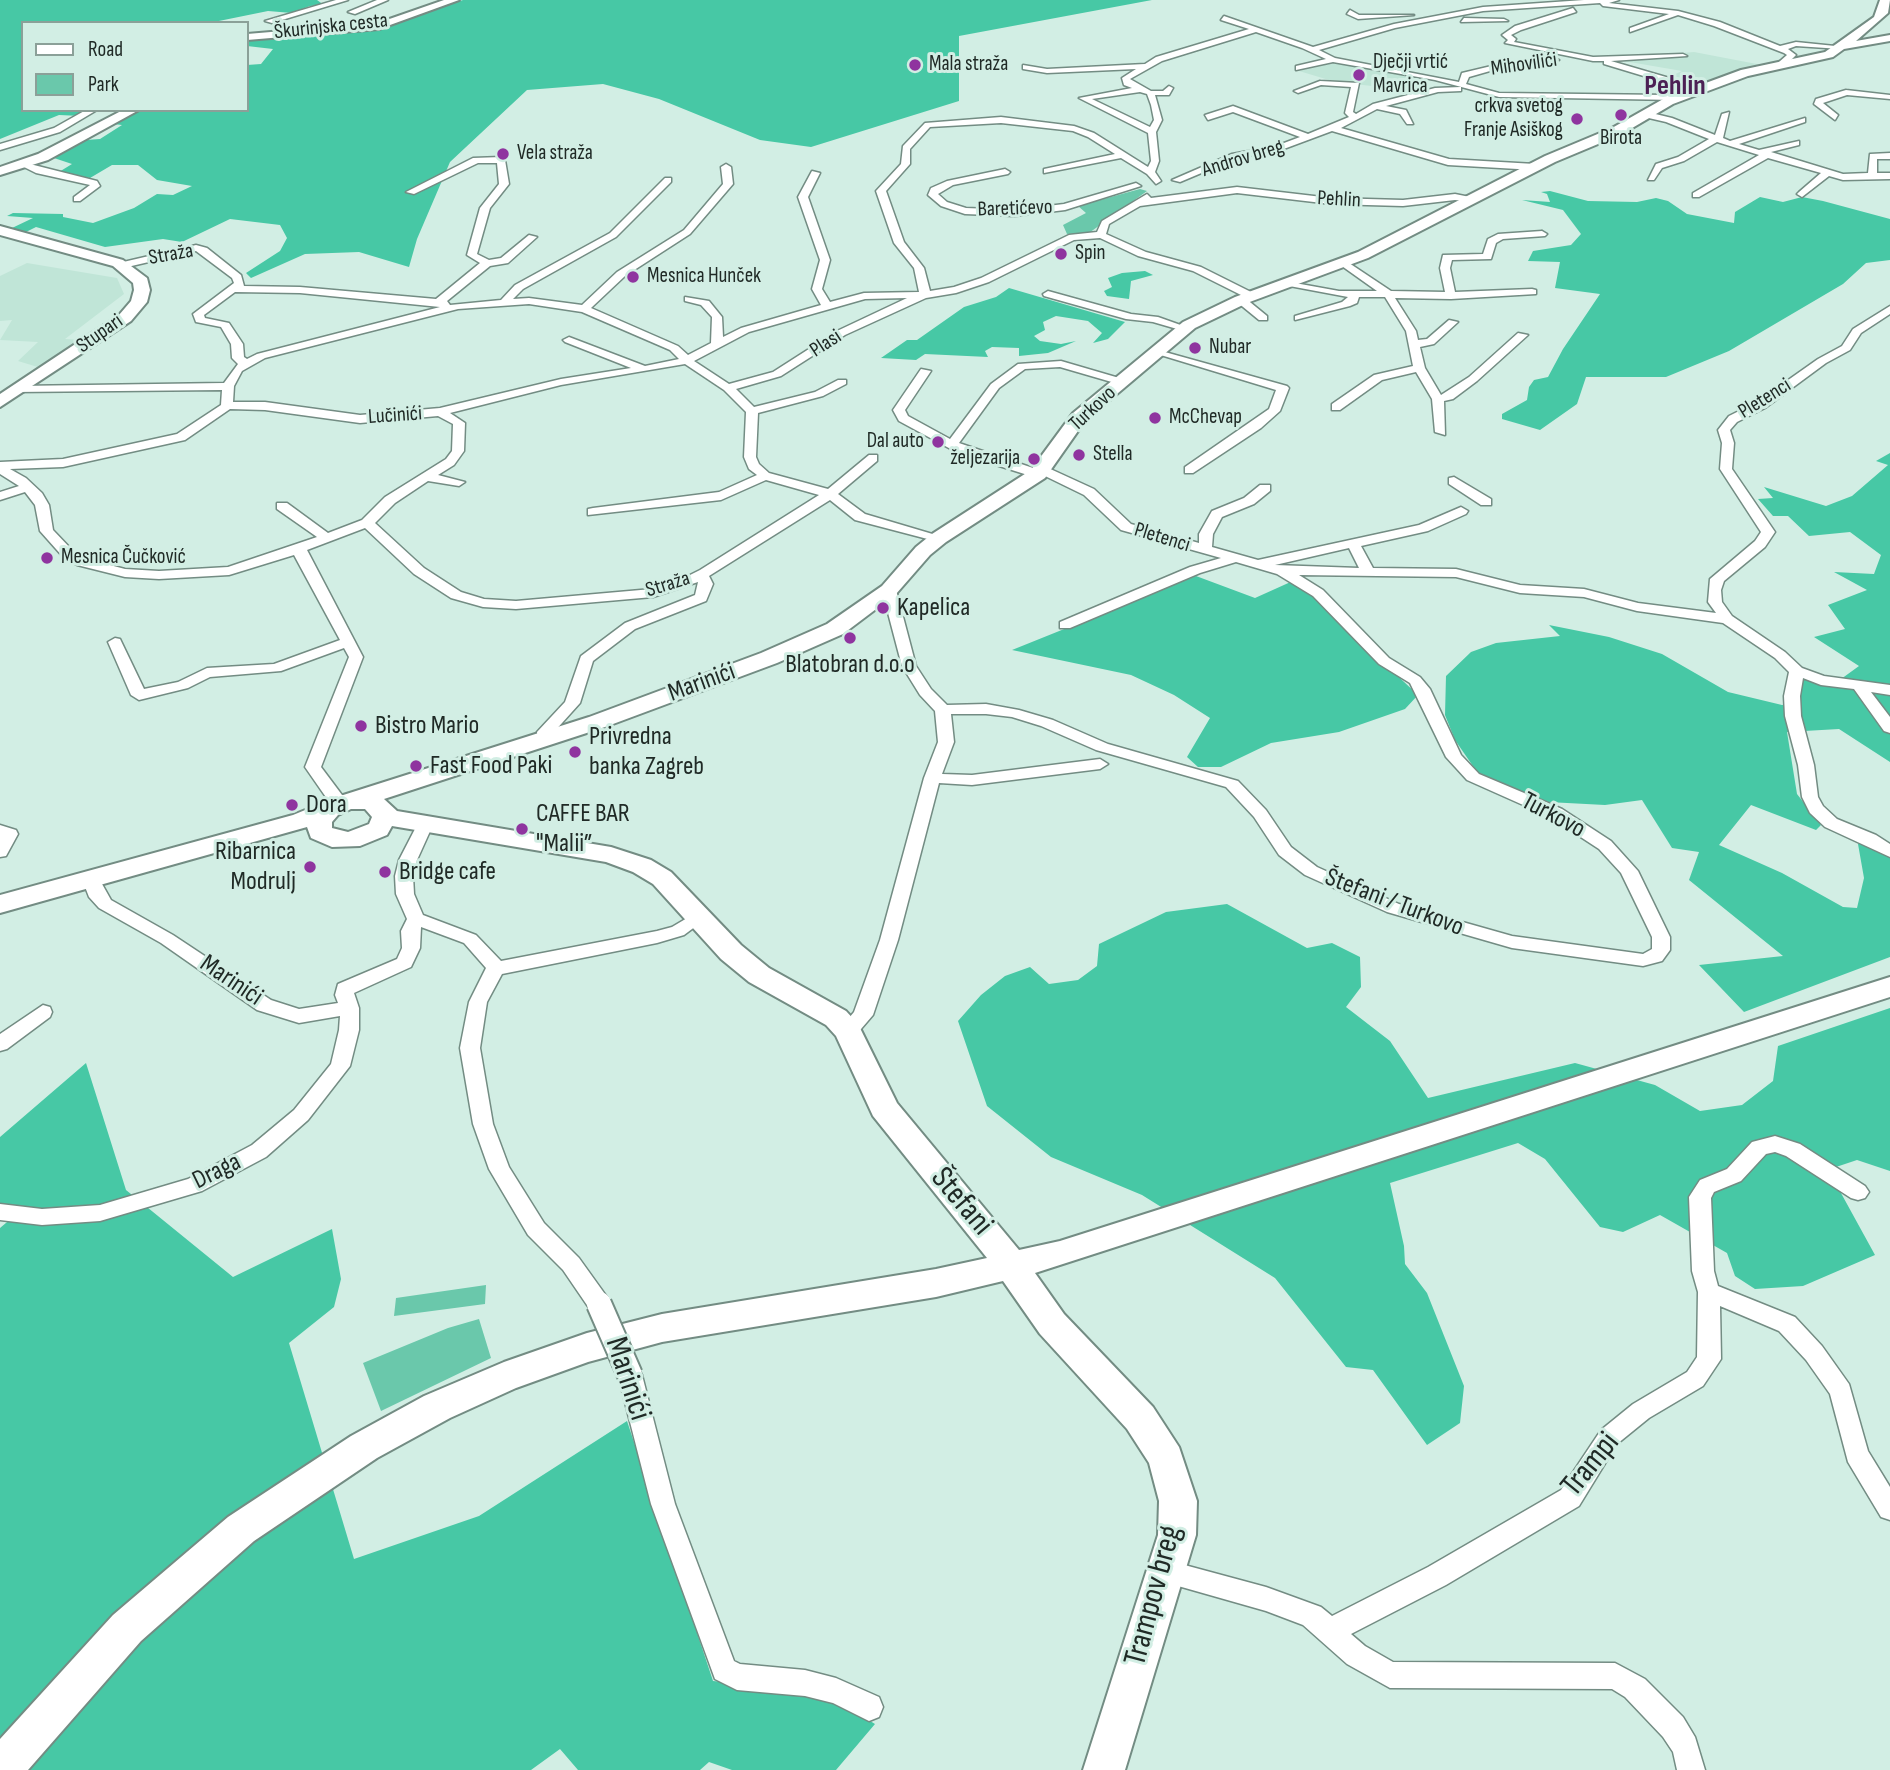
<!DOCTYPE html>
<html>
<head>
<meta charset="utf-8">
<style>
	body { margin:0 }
	#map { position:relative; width:1890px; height:1770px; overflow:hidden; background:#d2eee4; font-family:"Sofia Sans Condensed",sans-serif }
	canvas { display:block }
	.legend { position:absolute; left:21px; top:21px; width:228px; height:91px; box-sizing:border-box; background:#d2eee4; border:2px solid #8ba098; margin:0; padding:9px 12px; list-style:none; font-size:21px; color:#202a26 }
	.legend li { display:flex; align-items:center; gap:14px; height:35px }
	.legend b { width:35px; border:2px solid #8ba098 }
</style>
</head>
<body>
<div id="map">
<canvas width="1890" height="1770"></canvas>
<ul class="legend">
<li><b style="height:9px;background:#fff"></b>Road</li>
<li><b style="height:19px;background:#6ac8ab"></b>Park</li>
</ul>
</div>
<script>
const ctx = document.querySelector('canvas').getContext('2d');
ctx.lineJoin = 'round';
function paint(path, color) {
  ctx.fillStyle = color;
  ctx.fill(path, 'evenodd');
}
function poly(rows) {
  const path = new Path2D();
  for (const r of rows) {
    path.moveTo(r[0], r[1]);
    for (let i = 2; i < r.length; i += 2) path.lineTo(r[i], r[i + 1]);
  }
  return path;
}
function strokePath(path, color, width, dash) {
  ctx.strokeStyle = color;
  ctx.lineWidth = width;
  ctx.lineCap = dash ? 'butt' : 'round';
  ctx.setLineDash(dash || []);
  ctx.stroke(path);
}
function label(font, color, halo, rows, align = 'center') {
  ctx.font = font + ' "Sofia Sans Condensed",sans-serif';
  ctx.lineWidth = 6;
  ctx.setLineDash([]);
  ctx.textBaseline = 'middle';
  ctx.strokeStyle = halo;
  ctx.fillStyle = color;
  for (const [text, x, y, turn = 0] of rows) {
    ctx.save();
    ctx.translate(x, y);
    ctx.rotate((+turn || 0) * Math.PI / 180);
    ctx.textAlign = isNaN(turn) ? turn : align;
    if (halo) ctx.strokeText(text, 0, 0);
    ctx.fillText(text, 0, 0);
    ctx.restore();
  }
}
const built = poly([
	[1694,52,1762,65,1695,84,1669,77,1682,71,1612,59],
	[1338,62,1427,78,1399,89,1327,81,1329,80,1299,71],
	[27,263,117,278,124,294,65,339,83,340,41,368,18,361,38,342,0,340,12,320,0,321,0,276]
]);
const green = poly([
	[1140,189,1147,191,1089,233,1067,234,1063,225,1086,213,1078,206],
	[486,1285,485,1304,394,1316,396,1298],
	[479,1319,491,1358,381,1411,363,1363,448,1328]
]);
const forest = poly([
	[0,0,317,0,324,5,310,6,292,13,268,11,209,23,23,23,23,110,89,110,81,116,59,115,0,139],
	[463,0,1152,0,959,36,959,101,811,147,760,140,659,99,603,84,527,90,450,162,417,239,409,267,359,252,305,254,251,278,246,273,280,251,287,238,280,225,230,219,182,242,163,239,105,247,36,227,24,233,12,228,33,218,7,216,13,213,63,214,63,217,93,223,134,208,157,194,173,195,192,186,157,180,138,165,112,165,90,178,59,172,72,164,51,157,86,140,100,139,122,125,113,124,140,110,247,110,247,65,261,64,273,49,247,46,247,39,372,29],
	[1550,191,1588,201,1637,202,1656,198,1668,201,1687,214,1734,223,1735,212,1760,197,1783,202,1802,197,1823,201,1890,219,1890,260,1866,263,1843,284,1729,351,1666,377,1586,377,1577,404,1540,430,1502,419,1502,414,1527,400,1529,387,1534,380,1548,377,1563,349,1600,294,1555,288,1560,262,1528,261,1533,251,1571,245,1581,234,1563,210,1522,200,1550,202,1547,194,1541,192],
	[1145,271,1153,275,1131,281,1129,299,1107,296,1104,291,1112,287,1108,278,1122,273],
	[1009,288,1125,322,1108,339,1093,343,1102,333,1088,321,1056,316,1043,322,1045,330,1034,336,1040,341,1061,344,1076,341,1048,353,1019,356,1019,348,992,347,985,351,988,357,925,354,916,360,881,358,907,340,917,340,964,307,996,297],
	[1890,453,1890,762,1839,729,1787,732,1797,794,1821,825,1816,830,1751,805,1719,845,1782,873,1843,907,1857,908,1864,878,1858,844,1868,843,1890,857,1890,957,1744,1012,1699,965,1783,956,1689,880,1699,852,1672,848,1642,800,1605,805,1548,802,1477,772,1455,740,1445,715,1446,676,1471,652,1496,643,1560,636,1549,625,1609,637,1662,654,1728,692,1782,705,1797,704,1804,678,1830,687,1859,666,1814,637,1845,629,1828,605,1867,590,1834,572,1874,574,1881,555,1850,532,1809,536,1788,516,1773,516,1758,499,1773,498,1764,487,1826,506,1852,496,1888,465,1876,461],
	[1196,576,1255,598,1295,580,1418,695,1405,709,1339,732,1271,743,1221,767,1198,767,1187,757,1210,718,1174,695,1131,675,1012,650],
	[1227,904,1307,948,1332,943,1360,957,1361,987,1346,1007,1390,1041,1428,1098,1575,1063,1655,1085,1700,1111,1742,1105,1773,1081,1778,1046,1890,1008,1890,1171,1857,1160,1836,1167,1836,1184,1875,1255,1803,1286,1755,1289,1735,1276,1727,1253,1660,1215,1623,1232,1600,1227,1545,1159,1518,1143,1390,1183,1404,1246,1405,1264,1427,1293,1464,1386,1460,1423,1427,1445,1373,1370,1346,1367,1275,1278,1142,1195,1051,1157,987,1106,958,1021,981,995,1005,976,1030,967,1049,984,1078,980,1097,966,1099,944,1166,912],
	[86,1063,126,1190,233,1277,332,1229,341,1279,334,1307,289,1343,354,1559,479,1516,627,1421,713,1681,821,1691,875,1724,836,1770,732,1770,709,1762,700,1770,578,1770,560,1749,531,1770,0,1770,0,1228,13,1217,0,1209,0,1137]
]);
const street = poly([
	[336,0,348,0,272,23,265,21,336,0],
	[377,0,388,0,355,14,348,12,377,0],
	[1584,0,1619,0,1609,3,1678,11,1720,22,1780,46,1796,42,1845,47,1841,49,1796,46,1788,49,1796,55,1785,66,1779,62,1787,55,1784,53,1714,26,1678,15,1630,32,1630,28,1669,14,1603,6,1600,3,1483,11,1395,28,1319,50,1335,58,1459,82,1462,73,1504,63,1555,58,1559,60,1504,67,1469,77,1466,84,1499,93,1667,95,1680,87,1604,64,1604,61,1593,61,1505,43,1508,40,1502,35,1515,26,1573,8,1576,12,1521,30,1511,35,1516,39,1514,42,1593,57,1683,54,1687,56,1611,61,1690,84,1690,88,1677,96,1681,98,1677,100,1499,97,1435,80,1333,62,1296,70,1296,66,1326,59,1302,48,1256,32,1162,61,1130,79,1151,91,1163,91,1169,86,1173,88,1169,95,1155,95,1162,120,1156,132,1159,161,1155,172,1161,181,1156,184,1147,174,1121,158,1044,173,1044,169,1115,154,1088,137,1073,131,1001,123,930,127,910,149,910,164,886,191,904,242,924,268,930,291,954,287,981,278,1069,235,1097,232,1102,221,1147,194,1151,198,1237,187,1331,198,1403,200,1455,194,1480,199,1475,202,1455,200,1403,206,1331,204,1237,193,1140,206,1109,224,1106,234,1146,252,1201,267,1255,294,1255,298,1247,298,1193,271,1138,256,1100,238,1074,240,989,282,956,293,926,298,845,335,781,376,736,389,754,407,815,392,838,380,846,380,846,384,823,396,758,413,756,457,759,464,769,473,828,489,869,455,877,455,877,461,838,494,865,514,946,538,939,542,855,520,830,500,709,576,713,584,706,601,635,629,593,661,580,703,553,733,550,742,538,742,537,732,565,702,581,656,625,623,695,595,698,582,653,597,516,609,483,607,451,598,414,574,365,528,307,550,363,657,321,767,342,795,352,798,354,802,352,806,346,807,330,803,305,767,349,657,344,648,281,671,210,677,188,688,139,700,131,695,108,642,115,638,120,639,144,689,178,682,207,668,274,664,340,640,294,555,229,575,159,579,125,577,77,565,64,558,40,531,35,505,25,492,0,500,0,492,19,486,0,474,0,462,63,459,177,434,221,405,222,390,14,392,12,390,18,386,224,383,238,364,232,358,231,344,221,327,196,322,193,314,234,283,232,278,196,251,123,268,118,265,119,263,196,245,207,248,241,275,244,286,300,287,436,299,480,263,467,255,480,208,499,184,497,163,478,163,414,194,406,192,473,158,501,157,505,160,509,184,490,208,477,254,489,260,501,258,529,235,537,237,508,263,490,266,447,301,450,305,501,300,515,285,610,233,665,178,671,178,671,182,616,237,523,289,513,299,529,298,582,305,617,272,684,230,723,184,721,167,726,164,731,167,733,184,690,234,625,276,591,308,678,346,688,355,711,343,712,317,701,305,685,301,685,297,709,301,722,317,723,337,741,328,821,305,812,289,820,260,798,197,812,171,820,173,808,197,830,260,822,289,830,302,864,293,919,292,914,268,894,243,876,191,901,164,903,146,925,123,1001,117,1074,126,1094,133,1148,167,1151,161,1148,133,1079,98,1132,88,1124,85,1122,78,1136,69,1047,73,1023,69,1023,65,1047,69,1145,64,1156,57,1249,29,1221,20,1224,16,1313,47,1394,24,1483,7,1584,0],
	[1140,92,1147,94,1151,105,1154,120,1150,127,1092,99,1140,92],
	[235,292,300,293,440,307,257,354,247,359,244,357,243,344,229,323,205,318,204,315,235,292],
	[907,298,837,331,773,372,729,384,694,361,749,332,865,299,907,298],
	[529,304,582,312,670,350,679,359,645,366,569,337,563,340,565,342,631,368,561,379,440,408,360,415,265,402,233,402,234,386,242,371,265,358,458,309,529,304],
	[685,364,724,390,746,412,744,457,749,469,757,475,719,492,593,508,588,509,588,515,721,500,766,480,819,495,700,570,676,582,652,589,516,601,484,599,461,592,424,568,375,523,395,503,428,481,459,486,465,482,438,475,454,465,464,451,465,423,450,413,561,385,685,364],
	[230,409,265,410,360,423,438,416,453,424,452,451,446,459,385,497,362,520,328,533,287,503,277,503,277,509,317,537,228,567,159,571,125,569,87,559,74,552,53,530,49,505,42,493,26,478,10,469,63,467,185,440,230,409],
	[1350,10,1359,15,1414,15,1358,19,1347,14,1350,10],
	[1464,18,1504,19,1508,21,1461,22,1464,18],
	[1320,81,1359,83,1353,112,1356,114,1373,104,1435,88,1461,87,1461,91,1438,92,1386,106,1406,110,1413,124,1407,124,1400,114,1377,109,1341,128,1449,159,1535,164,1540,167,1535,170,1448,165,1332,131,1281,150,1237,158,1180,182,1172,180,1232,154,1276,146,1300,137,1233,112,1208,120,1205,115,1233,106,1308,134,1349,117,1345,113,1351,87,1321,85,1298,93,1294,91,1320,81],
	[1846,90,1890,95,1890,99,1847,95,1823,103,1838,115,1835,120,1814,104,1816,99,1846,90],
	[86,110,97,110,60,132,0,150,0,144,54,128,86,110],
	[1643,111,1672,118,1715,135,1722,114,1729,112,1723,138,1730,141,1805,118,1805,122,1739,144,1759,150,1799,141,1799,145,1771,152,1843,174,1868,173,1870,154,1890,153,1890,159,1877,159,1877,173,1890,173,1890,179,1843,180,1829,176,1802,197,1797,194,1799,192,1821,173,1768,158,1699,197,1693,197,1693,193,1759,155,1717,142,1684,161,1662,168,1654,180,1648,180,1656,164,1678,157,1709,139,1666,122,1640,116,1643,111],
	[22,162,97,181,100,186,80,201,74,201,74,197,90,185,36,173,22,166,22,162],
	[1005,169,1010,172,1008,174,953,185,938,194,947,202,966,208,1015,210,1064,204,1136,183,1141,186,1065,210,1015,216,965,214,941,206,928,195,931,188,947,181,1005,169],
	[1542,231,1547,234,1545,236,1503,239,1496,243,1491,259,1452,260,1450,268,1455,292,1532,289,1536,290,1536,294,1451,299,1395,298,1416,331,1418,340,1427,339,1449,320,1458,322,1434,344,1420,347,1425,368,1441,395,1469,377,1518,333,1528,335,1477,381,1453,399,1444,401,1445,435,1435,432,1432,399,1416,372,1382,380,1340,410,1332,410,1332,404,1374,375,1413,366,1406,331,1385,297,1359,297,1357,303,1350,306,1295,320,1295,316,1342,302,1348,297,1284,285,1284,281,1339,291,1377,291,1339,264,1339,260,1343,259,1391,291,1445,292,1440,268,1443,255,1483,254,1488,239,1498,234,1542,231],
	[1048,291,1131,314,1158,317,1189,328,1184,331,1153,322,1126,319,1044,296,1043,294,1048,291],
	[1237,298,1245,298,1267,316,1267,320,1259,320,1237,302,1237,298],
	[1890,306,1890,314,1861,333,1850,350,1826,363,1765,408,1737,422,1730,430,1734,443,1732,469,1775,532,1765,547,1724,581,1721,590,1722,602,1732,616,1785,652,1802,668,1824,676,1890,685,1890,695,1871,692,1890,717,1890,733,1884,731,1854,689,1821,685,1803,678,1800,696,1801,716,1814,765,1818,797,1823,806,1837,819,1876,835,1890,844,1890,857,1825,827,1810,813,1802,797,1798,765,1785,716,1784,696,1789,672,1775,658,1723,623,1637,611,1584,597,1520,593,1456,577,1299,575,1323,590,1389,658,1420,677,1430,689,1461,755,1479,774,1562,809,1611,841,1638,871,1670,937,1670,950,1662,961,1643,966,1512,948,1387,912,1305,875,1279,855,1254,817,1226,787,1096,750,1041,726,1012,717,986,714,951,714,954,742,942,774,972,775,1100,759,1108,764,1100,769,972,785,939,783,898,940,873,1015,855,1036,841,1036,838,1031,854,1012,880,940,924,778,938,742,935,711,920,695,902,666,882,590,889,586,896,590,916,666,931,689,947,705,986,704,1019,710,1053,720,1108,744,1238,781,1266,810,1291,847,1317,867,1399,904,1512,936,1643,954,1652,949,1652,937,1621,873,1599,849,1550,817,1467,780,1446,757,1410,683,1379,664,1313,596,1277,574,1236,562,1200,573,1070,628,1060,628,1060,622,1190,567,1221,558,1121,530,1084,495,1043,475,1034,477,958,453,899,421,893,410,921,369,931,371,905,410,908,416,950,439,991,384,1018,364,1061,361,1126,380,1126,384,1122,385,1060,367,1025,369,999,388,959,443,1036,469,1046,467,1094,489,1131,524,1199,543,1199,534,1212,511,1244,498,1260,485,1270,485,1270,491,1254,504,1222,517,1213,534,1212,547,1258,560,1419,525,1461,507,1468,511,1466,514,1428,531,1361,546,1373,568,1456,569,1520,585,1584,589,1638,603,1716,613,1708,602,1710,579,1755,541,1761,532,1720,469,1722,443,1718,430,1729,416,1757,402,1818,359,1842,346,1853,329,1890,306],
	[1349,548,1359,568,1275,565,1349,548],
	[1154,349,1287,386,1289,388,1280,411,1261,428,1193,473,1185,473,1185,467,1269,409,1276,390,1154,353,1154,349],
	[1454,477,1491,499,1491,505,1481,505,1449,484,1449,478,1454,477],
	[423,824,431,829,417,860,413,876,414,894,423,915,476,935,501,961,657,931,672,927,699,911,708,917,684,935,657,943,502,974,487,1002,480,1048,493,1124,509,1167,544,1223,579,1258,607,1297,610,1304,607,1311,599,1313,591,1311,563,1270,528,1235,489,1169,473,1124,460,1048,469,1002,486,968,464,943,421,927,420,948,411,967,354,993,359,1008,359,1030,350,1066,308,1120,266,1157,202,1191,100,1221,42,1225,0,1220,0,1204,42,1209,100,1205,188,1179,252,1145,294,1110,331,1064,339,1030,340,1016,299,1023,257,1010,161,943,99,908,89,897,82,879,85,875,97,875,111,900,173,935,271,1000,299,1009,338,1003,335,995,338,984,397,959,402,948,401,931,407,919,396,894,395,876,399,860,415,829,423,824],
	[0,825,16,830,18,834,6,856,0,857,0,825],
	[43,1005,50,1007,52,1012,50,1017,7,1049,0,1051,0,1034,43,1005],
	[1775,1136,1800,1144,1865,1186,1869,1192,1865,1198,1858,1200,1851,1198,1786,1156,1775,1152,1766,1154,1741,1181,1714,1192,1711,1198,1714,1271,1718,1286,1795,1317,1822,1346,1849,1384,1868,1451,1890,1487,1890,1520,1881,1517,1848,1462,1830,1394,1806,1360,1779,1331,1720,1306,1721,1359,1703,1386,1649,1418,1617,1444,1579,1506,1446,1585,1351,1634,1365,1646,1393,1662,1615,1663,1645,1679,1683,1717,1695,1737,1705,1770,1677,1770,1673,1752,1663,1737,1625,1697,1612,1689,1390,1688,1347,1664,1303,1625,1266,1611,1157,1580,1153,1572,1157,1564,1166,1560,1266,1587,1321,1607,1332,1616,1428,1567,1561,1490,1601,1430,1633,1404,1687,1372,1697,1357,1698,1292,1692,1271,1689,1197,1700,1180,1727,1169,1752,1142,1775,1136],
	[630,1365,638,1368,642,1375,675,1504,734,1661,740,1664,805,1670,836,1678,879,1697,883,1707,879,1717,869,1721,833,1703,805,1696,737,1690,715,1679,651,1504,618,1375,622,1368,630,1365]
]);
const secondary = poly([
	[444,0,459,0,379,29,247,40,247,34,378,23,444,0],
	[1880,0,1890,0,1888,13,1856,41,1890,35,1890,41,1844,49,1833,57,1748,76,1673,104,1622,134,1555,162,1368,258,1247,303,1195,328,1085,421,1045,478,946,542,930,555,896,594,843,634,777,663,605,727,384,799,397,811,611,847,651,860,671,872,741,945,769,968,846,1011,858,1024,897,1103,1019,1250,1060,1241,1890,977,1890,997,1035,1273,1064,1314,1153,1407,1179,1447,1197,1501,1196,1535,1125,1770,1083,1770,1158,1535,1159,1501,1149,1463,1127,1429,1040,1334,1003,1281,936,1297,662,1342,588,1362,516,1388,450,1418,377,1458,254,1541,141,1641,28,1770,0,1770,0,1739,113,1615,228,1517,351,1436,424,1396,504,1362,587,1333,662,1314,936,1269,987,1258,873,1116,836,1036,826,1025,749,982,721,959,653,884,633,872,606,862,392,826,387,835,360,846,332,847,311,838,307,827,0,913,0,895,293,815,337,797,589,717,761,653,827,624,882,586,916,547,932,534,1031,470,1073,413,1183,322,1235,297,1358,252,1545,156,1612,128,1665,98,1741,70,1825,52,1874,17,1880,0],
	[351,809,365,809,372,817,369,824,348,832,332,828,332,822,338,815,351,809],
	[123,110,139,110,48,160,0,175,0,167,38,154,123,110],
	[0,226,123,260,147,278,150,290,147,302,131,321,0,407,0,394,119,315,131,301,134,290,133,283,113,266,0,235,0,226]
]);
const streetBridge = poly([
	[599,1304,630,1375]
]);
const markers = [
	[915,65,7,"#8f349f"],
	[1359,75,7,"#8f349f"],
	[1621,115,7,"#8f349f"],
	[1577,119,7,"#8f349f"],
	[503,154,7,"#8f349f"],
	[1061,254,7,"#8f349f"],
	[633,277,7,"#8f349f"],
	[1195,348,7,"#8f349f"],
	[1155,418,7,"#8f349f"],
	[938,442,7,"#8f349f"],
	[1079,455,7,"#8f349f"],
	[1034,459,7,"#8f349f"],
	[47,558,7,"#8f349f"],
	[883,608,7,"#8f349f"],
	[850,638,7,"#8f349f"],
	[361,726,7,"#8f349f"],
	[575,752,7,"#8f349f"],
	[416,766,7,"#8f349f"],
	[292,805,7,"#8f349f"],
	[522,829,7,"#8f349f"],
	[310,867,7,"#8f349f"],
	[385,872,7,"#8f349f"]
];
const farStreetnames = [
	["Škurinjska cesta",331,27,-6],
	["Mihovilići",1524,65,-8],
	["Androv breg",1243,159,-17],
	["Pehlin",1339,200,3],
	["Baretićevo",1015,209,-2],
	["Straža",171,255,-10],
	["Stupari",100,334,-35],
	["Plasi",826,344,-33],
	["Pletenci",1765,399,-32],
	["Turkovo",1093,409,-43],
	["Lučinići",395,416,-4],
	["Pletenci",1162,538,17],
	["Straža",668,585,-17]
];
const farPoinames = [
	["Dječji vrtić",1373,63],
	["Mavrica",1373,87],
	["Mala straža",929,65],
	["crkva svetog",1563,107,"right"],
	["Franje Asiškog",1563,131,"right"],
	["Birota",1621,139,"center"],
	["Vela straža",517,154],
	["Spin",1075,254],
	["Mesnica Hunček",647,277],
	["Nubar",1209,348],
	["McChevap",1169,418],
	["Dal auto",924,442,"right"],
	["Stella",1093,455],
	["željezarija",1020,459,"right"],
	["Mesnica Čučković",61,558]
];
const poiNames = [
	["Kapelica",897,608],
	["Blatobran d.o.o",850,665,"center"],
	["Bistro Mario",375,726],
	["Privredna",589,737],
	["banka Zagreb",589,767],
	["Fast Food Paki",430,766],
	["Dora",306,805],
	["CAFFE BAR",536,814],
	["\"Malii”",536,844],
	["Ribarnica",296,852,"right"],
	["Modrulj",296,882,"right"],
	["Bridge cafe",399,872]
];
const streetNames = [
	["Marinići",702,683,-20],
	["Turkovo",1553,816,28],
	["Štefani / Turkovo",1394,903,21],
	["Marinići",231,981,34],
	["Draga",217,1172,-26]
];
const farDistrictnames = [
	["Pehlin",1675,87]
];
const nearStreetnames = [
	["Štefani",961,1202,50],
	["Marinići",627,1379,72],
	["Trampi",1591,1465,-51],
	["Trampov breg",1154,1596,-75]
];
paint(built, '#c0e5d7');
paint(green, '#6ac8ab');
paint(forest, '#47c8a5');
strokePath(street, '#738c83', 3);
strokePath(secondary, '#738c83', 4);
paint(street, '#fff');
paint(secondary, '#fff');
strokePath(streetBridge, '#738c83', 28, []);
strokePath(streetBridge, '#fff', 24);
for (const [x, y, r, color] of markers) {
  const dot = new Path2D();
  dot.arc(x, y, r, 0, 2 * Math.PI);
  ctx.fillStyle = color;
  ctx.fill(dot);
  strokePath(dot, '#d2eee4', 2.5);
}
label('21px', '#202a26', '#d2eee4', farStreetnames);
label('21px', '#202a26', '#d2eee4', farPoinames, 'left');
label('26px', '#202a26', '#d2eee4', poiNames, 'left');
label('26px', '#202a26', '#d2eee4', streetNames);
label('bold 28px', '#4c2054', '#d2eee4', farDistrictnames);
label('32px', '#202a26', '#d2eee4', nearStreetnames);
</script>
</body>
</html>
